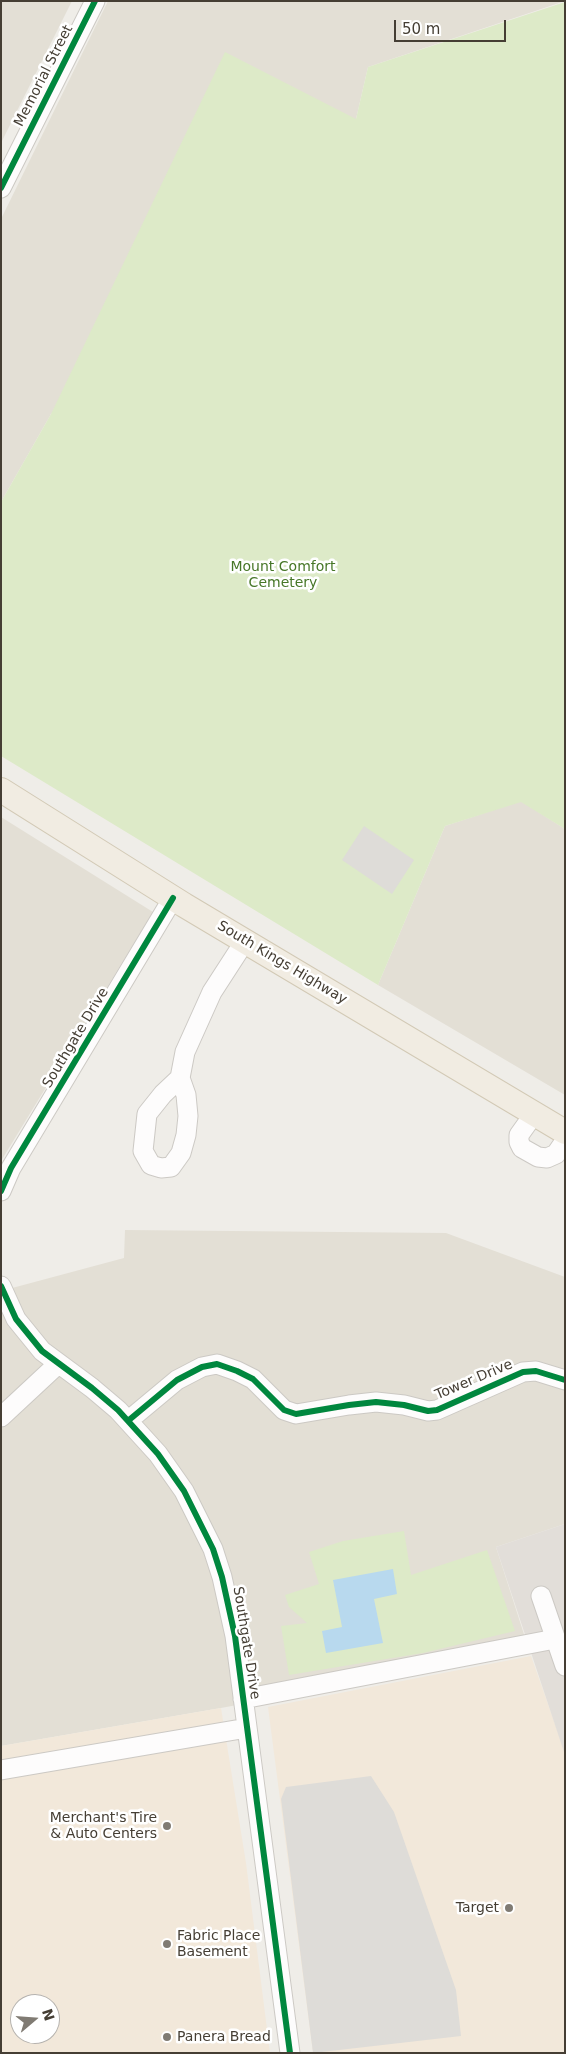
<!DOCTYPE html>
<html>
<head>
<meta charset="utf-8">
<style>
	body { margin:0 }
	#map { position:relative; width:566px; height:2054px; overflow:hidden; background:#efede8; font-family:"DejaVu Sans",sans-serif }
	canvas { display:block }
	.frame { position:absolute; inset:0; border:2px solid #453e34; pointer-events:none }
	.north { position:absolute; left:10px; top:1994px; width:50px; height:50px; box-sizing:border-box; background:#fff; border:1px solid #b5b2ae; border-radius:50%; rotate:72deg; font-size:14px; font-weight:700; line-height:20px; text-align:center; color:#453e34 }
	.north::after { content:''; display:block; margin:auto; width:18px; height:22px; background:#807b73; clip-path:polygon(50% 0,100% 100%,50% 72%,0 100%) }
	.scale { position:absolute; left:394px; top:20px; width:112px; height:22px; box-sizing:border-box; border:2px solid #453e34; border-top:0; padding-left:6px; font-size:15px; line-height:18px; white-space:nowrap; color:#453e34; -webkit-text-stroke:4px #fff; paint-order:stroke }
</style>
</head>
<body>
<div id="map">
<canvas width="566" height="2054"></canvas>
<div class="frame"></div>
<div class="north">N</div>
<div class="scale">50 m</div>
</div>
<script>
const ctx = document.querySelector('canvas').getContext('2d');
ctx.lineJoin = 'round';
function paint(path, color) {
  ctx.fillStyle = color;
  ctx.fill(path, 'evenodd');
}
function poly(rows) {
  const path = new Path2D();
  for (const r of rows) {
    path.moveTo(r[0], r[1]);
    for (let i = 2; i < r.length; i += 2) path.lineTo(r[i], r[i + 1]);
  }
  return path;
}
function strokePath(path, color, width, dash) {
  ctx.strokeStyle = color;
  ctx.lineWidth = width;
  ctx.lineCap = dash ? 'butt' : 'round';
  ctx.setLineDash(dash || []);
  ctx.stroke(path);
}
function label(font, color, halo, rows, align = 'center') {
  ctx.font = font + ' "DejaVu Sans",sans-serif';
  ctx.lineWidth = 5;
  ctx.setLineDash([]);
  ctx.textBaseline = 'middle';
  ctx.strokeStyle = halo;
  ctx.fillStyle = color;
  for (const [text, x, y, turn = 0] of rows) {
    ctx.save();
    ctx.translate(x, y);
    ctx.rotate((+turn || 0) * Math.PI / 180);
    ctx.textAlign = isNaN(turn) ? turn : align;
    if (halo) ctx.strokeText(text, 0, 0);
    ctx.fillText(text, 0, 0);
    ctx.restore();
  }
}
const residential = poly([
	[1,1,72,1,1,143],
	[108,1,565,1,368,67,356,119,51,414,1,502,1,219],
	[521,801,565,829,565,1095,378,985,445,826],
	[1,817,153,912,1,1161],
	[125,1230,446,1233,565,1277,565,1524,496,1547,529,1650,221,1708,1,1746,1,1291,124,1258]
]);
const commercial = poly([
	[531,1656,565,1752,565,2053,313,2053,268,1707],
	[221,1708,246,1863,270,2053,1,2053,1,1746],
	[20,2004,50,2004,50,2034,20,2034]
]);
const industrial = poly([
	[565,1524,565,1752,564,1752,496,1547]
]);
const green = poly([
	[565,2,565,829,521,802,445,826,378,985,1,756,1,502,51,414,225,52,356,119,368,67],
	[404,1531,411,1575,487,1550,515,1631,423,1653,289,1675,281,1626,307,1623,289,1607,285,1595,319,1584,309,1552,343,1541]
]);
const parking = poly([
	[364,826,414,860,392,894,342,860],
	[371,1776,394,1812,456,1990,461,2036,313,2053,281,1799,286,1787]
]);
const water = poly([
	[393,1569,397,1594,374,1599,383,1643,326,1653,322,1631,342,1627,333,1580]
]);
const minor = poly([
	[1,188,95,1],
	[180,1078,186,1095,188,1116,186,1135,181,1153,171,1167,161,1168,151,1165,143,1151,147,1114,163,1094,180,1078,185,1052,212,992,245,941],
	[534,1114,519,1135,519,1142,522,1148,538,1157,547,1158,556,1154,565,1141],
	[1,1191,11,1168,173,898],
	[1,1286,16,1319,42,1351,92,1388,118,1410,158,1454,184,1491,213,1549,222,1577,235,1636,290,2053],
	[1,1417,58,1364],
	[129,1420,177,1380,202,1367,217,1364,237,1371,253,1379,284,1410,296,1414,349,1405,376,1402,404,1405,428,1411,437,1410,523,1372,536,1371,565,1380],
	[541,1596,565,1666],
	[243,1699,555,1639],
	[1,1770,247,1728]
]);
const major = poly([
	[1,790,184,905,565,1132]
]);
const cycleway = poly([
	[1,188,95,1],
	[1,1191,11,1168,173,898],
	[1,1286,16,1319,42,1351,92,1388,118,1410,158,1454,184,1491,213,1549,222,1577,235,1636,290,2053],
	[129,1420,177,1380,202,1367,217,1364,237,1371,253,1379,284,1410,296,1414,349,1405,376,1402,404,1405,428,1411,437,1410,523,1372,536,1371,565,1380]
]);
const markers = [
	[167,1826,5,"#807b73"],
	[509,1908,5,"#807b73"],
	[167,1944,5,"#807b73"],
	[167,2037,5,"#807b73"]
];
const streetNames = [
	["Memorial Street",44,76,-63],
	["South Kings Highway",282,963,31],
	["Southgate Drive",76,1038,-59],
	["Tower Drive",474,1380,-23],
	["Southgate Drive",246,1643,81]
];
const parkNames = [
	["Mount Comfort",283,567],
	["Cemetery",283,583]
];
const poiNames = [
	["Merchant's Tire",157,1818],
	["& Auto Centers",157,1834],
	["Target",499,1908],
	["Fabric Place",177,1936,"left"],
	["Basement",177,1952,"left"],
	["Panera Bread",177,2037,"left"]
];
paint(residential, '#e3dfd5');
paint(commercial, '#f2e8da');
paint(industrial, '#e2ded9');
paint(green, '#ddeac8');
paint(parking, '#dedcd8');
paint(water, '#b8d9ee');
strokePath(minor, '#ccc9c4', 21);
strokePath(major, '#d2c9b5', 26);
strokePath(minor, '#fdfcfc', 19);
strokePath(major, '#f1ece2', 24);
strokePath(cycleway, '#00873e', 6);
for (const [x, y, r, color] of markers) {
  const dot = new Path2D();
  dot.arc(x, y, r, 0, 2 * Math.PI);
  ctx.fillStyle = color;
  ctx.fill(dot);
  strokePath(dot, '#fff', 2);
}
label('14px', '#453e34', '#fff', streetNames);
label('14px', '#477728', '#fff', parkNames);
label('14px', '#453e34', '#fff', poiNames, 'right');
</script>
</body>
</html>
